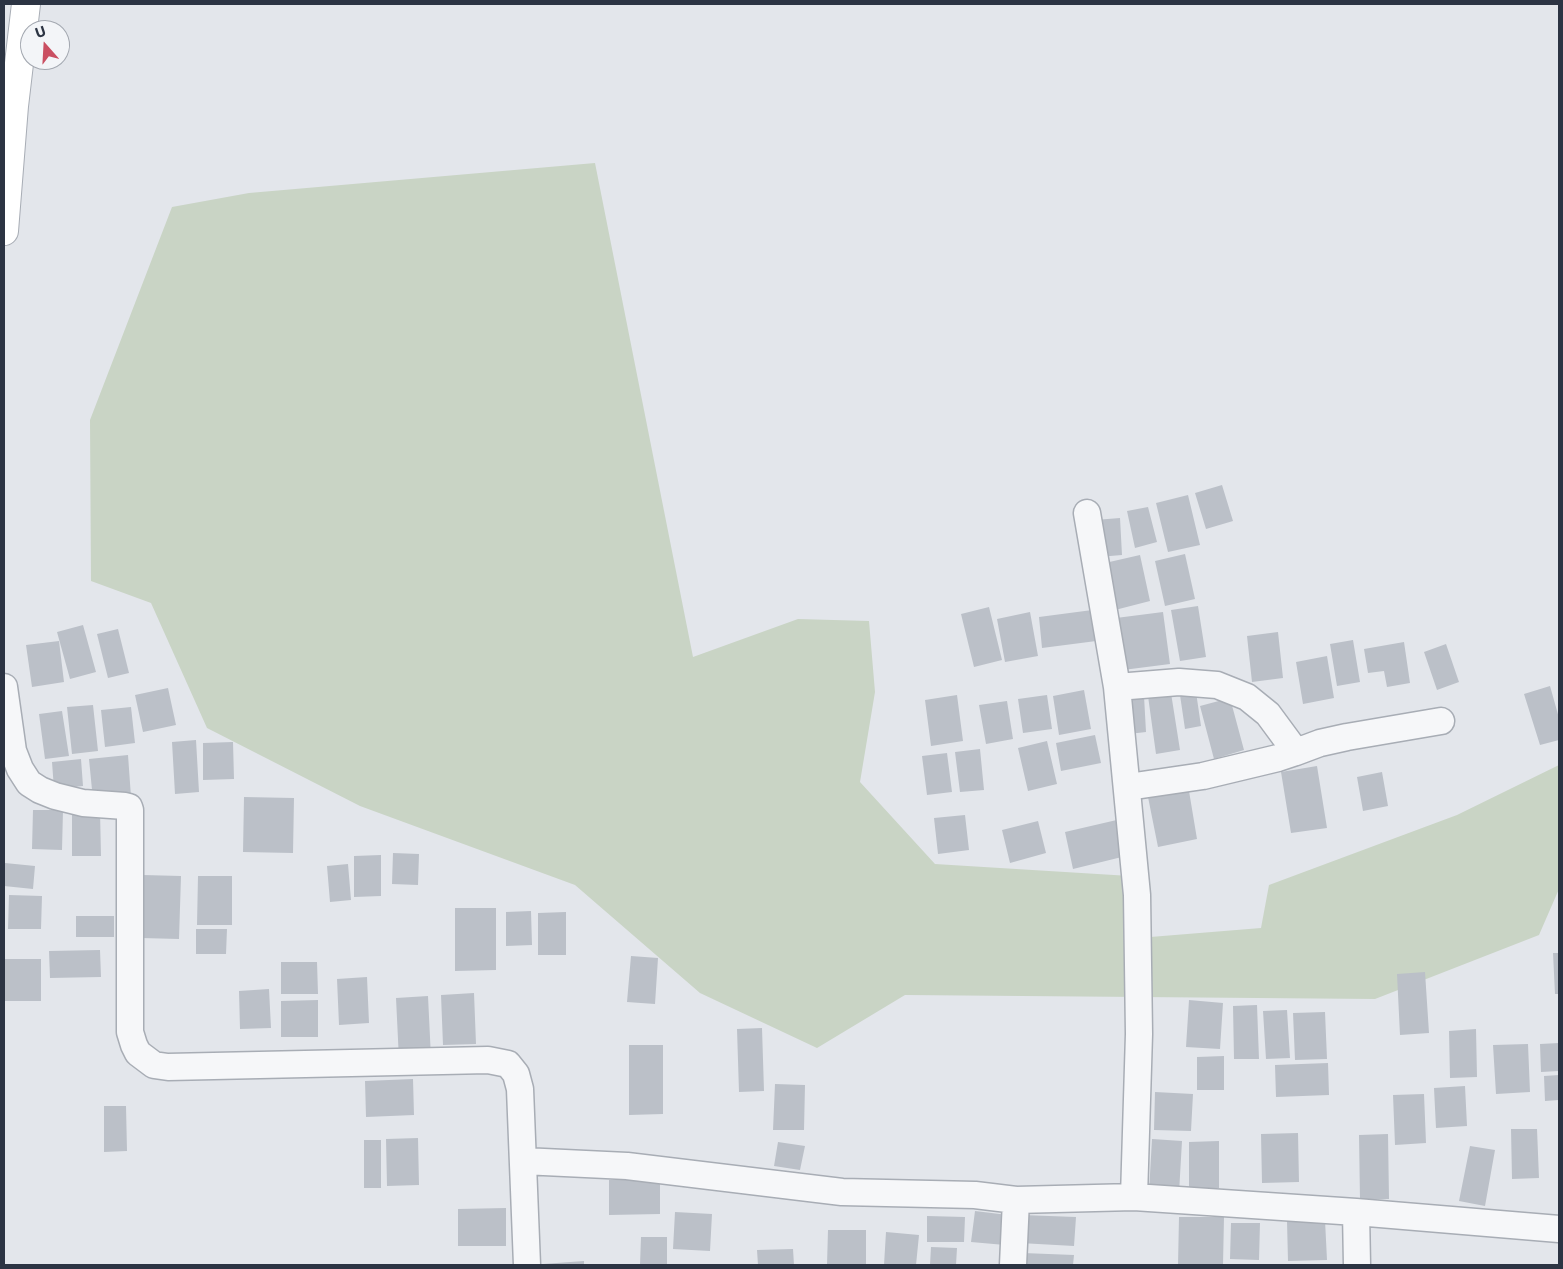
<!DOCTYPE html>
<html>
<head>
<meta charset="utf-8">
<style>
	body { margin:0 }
	#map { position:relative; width:1563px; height:1269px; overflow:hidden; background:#e3e6eb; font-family:Commissioner,sans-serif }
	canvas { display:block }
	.frame { position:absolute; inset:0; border:5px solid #2c3443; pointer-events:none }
	.north { position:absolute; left:20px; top:20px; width:50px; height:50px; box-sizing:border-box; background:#f3f5f8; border:1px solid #a3a8b0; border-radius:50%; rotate:341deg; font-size:14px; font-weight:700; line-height:20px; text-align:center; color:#2c3443 }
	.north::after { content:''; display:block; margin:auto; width:18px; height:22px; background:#ca4f62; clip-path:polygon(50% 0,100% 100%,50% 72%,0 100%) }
</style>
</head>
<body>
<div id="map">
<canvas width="1563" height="1269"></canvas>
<div class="frame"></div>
<div class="north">U</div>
</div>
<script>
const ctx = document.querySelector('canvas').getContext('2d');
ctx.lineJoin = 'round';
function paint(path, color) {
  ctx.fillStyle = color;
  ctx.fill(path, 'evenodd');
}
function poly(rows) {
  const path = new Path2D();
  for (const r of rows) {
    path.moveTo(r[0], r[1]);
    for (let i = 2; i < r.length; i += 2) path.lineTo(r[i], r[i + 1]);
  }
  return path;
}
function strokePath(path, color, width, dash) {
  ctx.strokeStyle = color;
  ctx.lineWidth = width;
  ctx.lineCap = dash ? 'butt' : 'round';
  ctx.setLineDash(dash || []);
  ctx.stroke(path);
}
const green = poly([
	[595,163,693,657,798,619,869,621,875,692,860,782,935,864,1130,876,1138,938,1261,928,1269,885,1457,815,1559,765,1559,889,1539,935,1375,999,905,995,817,1048,700,993,575,885,360,806,207,728,151,603,91,581,90,420,172,207,249,193]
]);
const building = poly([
	[1222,485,1233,521,1206,529,1195,493],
	[1188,495,1200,545,1168,552,1156,503],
	[1148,507,1157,542,1135,548,1127,511],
	[1120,518,1122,555,1098,557,1095,520],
	[1185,554,1195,599,1165,606,1155,561],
	[1140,555,1150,601,1115,610,1105,563],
	[1198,606,1206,657,1180,661,1171,610],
	[989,607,1002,660,974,667,961,614],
	[1100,609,1104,640,1042,648,1039,617],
	[1030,612,1038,656,1005,662,997,619],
	[1163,612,1170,664,1123,670,1116,618],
	[83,625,96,672,70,679,57,632],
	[118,629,129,673,108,678,97,634],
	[1278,632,1283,678,1252,682,1247,636],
	[1353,640,1360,682,1337,686,1330,644],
	[59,641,64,682,32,687,26,645],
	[1404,642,1410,683,1387,687,1384,671,1368,673,1364,649],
	[1446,644,1459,682,1437,690,1424,652],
	[1327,656,1334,698,1303,704,1296,662],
	[1550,686,1559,718,1559,740,1540,745,1524,694],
	[168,688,176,725,143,732,135,695],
	[1084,690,1091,729,1059,735,1053,696],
	[1196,692,1201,726,1185,729,1180,695],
	[1171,693,1180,750,1156,754,1148,696],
	[957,695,963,741,931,746,925,700],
	[1047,695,1052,729,1023,733,1018,699],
	[1144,696,1146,732,1129,734,1126,697],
	[1230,698,1244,750,1214,759,1200,706],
	[1007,701,1013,739,986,744,979,705],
	[93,705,98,751,72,754,67,707],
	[131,707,135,743,105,747,101,710],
	[62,711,69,756,45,759,39,714],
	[1095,735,1101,763,1061,771,1056,743],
	[196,740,199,792,175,794,172,742],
	[1047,741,1057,784,1028,791,1018,748],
	[233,742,234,779,203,780,203,743],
	[980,749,984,790,960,792,955,752],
	[947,753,952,792,927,795,922,756],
	[128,755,131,797,93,800,89,759],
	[81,759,83,786,54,789,52,762],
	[1317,766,1327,828,1291,833,1281,772],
	[1382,772,1388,806,1363,811,1357,777],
	[1188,785,1197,839,1158,847,1147,792],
	[244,797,294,798,293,853,243,852],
	[33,810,63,810,62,850,32,849],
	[72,811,100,811,101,856,72,856],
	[965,815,969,850,938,854,934,818],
	[1121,819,1130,855,1073,869,1065,832],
	[1038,821,1046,853,1010,863,1002,830],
	[393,853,419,854,418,885,392,884],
	[381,855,381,896,354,897,354,856],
	[5,863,35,866,33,889,4,886],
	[348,864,351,900,330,902,327,866],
	[143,875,181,876,179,939,141,938],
	[198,876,232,876,232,925,197,925],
	[9,895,42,896,41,929,8,929],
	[455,908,496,908,496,970,455,971],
	[531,911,532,945,506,946,506,912],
	[566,912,566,955,538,955,538,913],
	[76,916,114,916,114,937,76,937],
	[196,929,227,929,226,954,196,954],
	[100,950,101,977,50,978,49,951],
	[1553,953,1559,953,1559,994,1555,994],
	[631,956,658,958,655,1004,627,1002],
	[4,959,41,959,41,1001,4,1001],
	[281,962,317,962,318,994,281,994],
	[1425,972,1429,1033,1400,1035,1397,974],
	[367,977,369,1023,339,1025,337,979],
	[269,989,271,1028,240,1029,239,991],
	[474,993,476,1044,443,1045,441,995],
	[428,996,431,1058,399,1060,396,998],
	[318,1000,318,1037,281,1037,281,1001],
	[1189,1000,1223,1003,1220,1049,1186,1047],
	[1257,1005,1259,1059,1234,1059,1233,1006],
	[1287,1010,1290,1058,1266,1059,1263,1011],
	[1325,1012,1327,1059,1295,1060,1293,1013],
	[762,1028,764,1091,739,1092,737,1029],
	[1476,1029,1477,1077,1450,1078,1449,1031],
	[1559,1043,1559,1071,1541,1072,1540,1044],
	[1528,1044,1530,1092,1496,1094,1493,1045],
	[629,1045,663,1045,663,1114,629,1115],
	[1224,1056,1224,1090,1197,1090,1197,1057],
	[1328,1063,1329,1095,1276,1097,1275,1065],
	[1559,1075,1559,1100,1545,1101,1544,1076],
	[413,1079,414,1115,366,1117,365,1081],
	[775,1084,805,1085,804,1130,773,1130],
	[1465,1086,1467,1126,1436,1128,1434,1088],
	[1155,1092,1193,1094,1191,1131,1154,1130],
	[1424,1094,1426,1143,1395,1145,1393,1095],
	[104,1106,126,1106,127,1151,104,1152],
	[1511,1129,1537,1129,1539,1178,1512,1179],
	[1298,1133,1299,1182,1262,1183,1261,1134],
	[1388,1134,1389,1199,1360,1200,1359,1135],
	[418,1138,419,1185,387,1186,386,1139],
	[1152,1139,1182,1141,1179,1193,1149,1192],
	[364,1140,381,1140,381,1188,364,1188],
	[1219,1141,1219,1188,1189,1188,1189,1142],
	[778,1142,805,1146,800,1170,774,1166],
	[1470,1146,1495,1150,1485,1206,1459,1201],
	[660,1179,660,1214,609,1215,609,1180],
	[506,1208,506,1246,458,1246,458,1209],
	[975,1211,1008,1215,1005,1245,971,1242],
	[675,1212,712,1214,710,1251,673,1249],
	[1022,1215,1076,1217,1074,1246,1020,1243],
	[927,1216,965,1217,964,1242,927,1242],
	[1179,1217,1224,1217,1223,1265,1178,1265],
	[1325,1220,1327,1260,1288,1261,1287,1221],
	[1231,1223,1260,1223,1259,1260,1230,1259],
	[828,1230,866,1230,866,1265,827,1265],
	[886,1232,919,1235,916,1265,884,1265],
	[641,1237,667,1237,667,1265,640,1265],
	[931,1247,957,1248,956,1265,930,1265],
	[793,1249,794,1265,758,1265,757,1250],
	[1023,1253,1074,1255,1073,1265,1023,1265],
	[584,1261,584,1265,543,1265,543,1264]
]);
const street = poly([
	[1087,513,1117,687,1137,895,1139,1034,1134,1197],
	[4,687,13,751,20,769,29,783,40,790,55,796,83,803,125,806,129,807,130,810,130,1032,134,1045,138,1053,154,1065,168,1067,488,1060,508,1064,516,1074,520,1089,527,1265],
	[1117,687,1179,682,1217,685,1247,697,1268,714,1296,752,1320,743,1347,737,1441,721],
	[1128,787,1203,776,1278,758,1296,752],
	[523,1161,627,1166,842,1192,975,1195,1016,1200,1134,1197,1356,1212,1559,1229],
	[1356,1212,1357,1265],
	[1013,1265,1016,1200]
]);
const secondary = poly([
	[4,231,14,106,26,4]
]);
paint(green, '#c9d4c5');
paint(building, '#bbc0c8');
strokePath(street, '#a8adb5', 29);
strokePath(secondary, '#a8adb5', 30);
strokePath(street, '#f6f7f9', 26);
strokePath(secondary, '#fff', 28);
</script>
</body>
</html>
